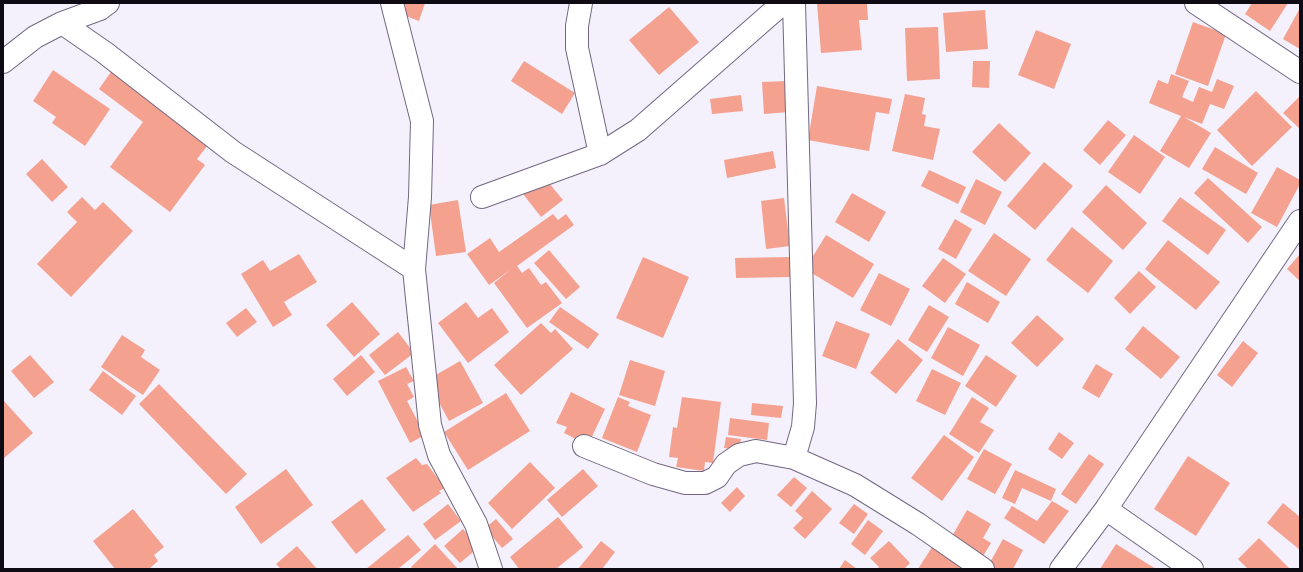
<!DOCTYPE html>
<html>
<head>
<meta charset="utf-8">
<style>
	body { margin:0 }
	#map { position:relative; width:1303px; height:572px; overflow:hidden; background:#f4f0fc; font-family:Montserrat,sans-serif }
	canvas { display:block }
	.frame { position:absolute; inset:0; border:4px solid #0e0b14; pointer-events:none }
</style>
</head>
<body>
<div id="map">
<canvas width="1303" height="572"></canvas>
<div class="frame"></div>
</div>
<script>
const ctx = document.querySelector('canvas').getContext('2d');
ctx.lineJoin = 'round';
function paint(path, color) {
  ctx.fillStyle = color;
  ctx.fill(path, 'evenodd');
}
function poly(rows) {
  const path = new Path2D();
  for (const r of rows) {
    path.moveTo(r[0], r[1]);
    for (let i = 2; i < r.length; i += 2) path.lineTo(r[i], r[i + 1]);
  }
  return path;
}
function strokePath(path, color, width, dash) {
  ctx.strokeStyle = color;
  ctx.lineWidth = width;
  ctx.lineCap = dash ? 'butt' : 'round';
  ctx.setLineDash(dash || []);
  ctx.stroke(path);
}
const building = poly([
	[396,3,425,3,419,21,403,15,406,7],
	[817,3,867,3,868,20,859,20,862,50,821,53],
	[1252,3,1288,3,1270,31,1245,14],
	[669,7,699,42,659,75,629,40],
	[1300,8,1300,49,1283,39],
	[985,10,988,49,946,52,943,13],
	[1193,22,1226,34,1208,86,1175,74],
	[938,27,940,79,907,81,905,28],
	[1036,30,1071,44,1054,89,1018,75],
	[524,61,575,93,562,114,511,81],
	[973,61,990,61,989,88,972,87],
	[113,69,208,145,197,159,205,165,170,212,110,167,143,122,99,89],
	[53,70,110,109,85,146,52,123,56,117,33,101],
	[1171,74,1189,81,1182,97,1193,102,1199,87,1212,92,1217,79,1234,86,1224,109,1210,104,1202,124,1184,117,1211,133,1189,168,1160,151,1181,116,1149,103,1158,80,1168,84],
	[787,81,789,112,764,114,762,82],
	[817,86,892,99,889,114,876,112,869,151,808,140],
	[1256,91,1292,127,1252,166,1217,130],
	[905,94,925,98,922,114,926,115,924,126,940,129,933,160,892,151],
	[741,95,743,111,712,114,710,99],
	[1300,96,1300,129,1283,113],
	[1108,120,1126,135,1100,165,1083,150],
	[999,123,1031,153,1005,182,972,152],
	[1134,135,1165,157,1140,194,1108,172],
	[1215,147,1258,173,1246,194,1202,169],
	[773,151,776,168,727,178,724,160],
	[42,159,68,187,52,202,26,174],
	[1044,162,1073,186,1035,230,1007,206],
	[1277,167,1300,180,1300,184,1277,227,1251,213],
	[929,170,966,187,958,204,921,186],
	[544,177,563,200,541,217,523,194],
	[1208,178,1262,227,1248,243,1194,193],
	[976,179,1002,192,985,225,960,212],
	[1106,185,1147,223,1123,250,1082,212],
	[852,193,886,212,869,242,835,222],
	[82,197,95,210,103,202,133,231,71,297,37,264,77,222,67,212],
	[1180,197,1226,230,1208,255,1162,221],
	[784,198,790,246,766,249,761,201],
	[458,200,466,252,436,256,429,205],
	[553,214,558,220,566,214,574,225,517,266,522,273,529,268,541,285,546,282,562,303,527,328,494,283,510,270,489,285,467,254,490,238,499,252],
	[955,219,972,229,956,259,938,249],
	[1072,227,1113,261,1088,293,1046,260],
	[994,233,1031,259,1006,296,968,271],
	[826,235,874,264,853,298,805,269],
	[1168,240,1220,282,1196,310,1145,269],
	[549,250,580,287,566,299,534,263],
	[299,254,317,282,284,302,292,315,273,327,241,274,263,260,270,271],
	[1300,254,1300,281,1287,269],
	[643,257,689,277,663,338,616,318],
	[790,257,790,277,736,278,735,258],
	[943,258,966,274,945,303,922,286],
	[1139,271,1156,287,1130,314,1114,298],
	[879,273,910,289,891,326,860,310],
	[967,282,1000,302,988,323,955,304],
	[352,302,380,334,354,357,326,325],
	[466,302,478,318,492,308,509,332,468,363,438,323],
	[929,305,949,317,927,352,908,340],
	[560,307,599,334,588,349,549,322],
	[246,308,257,322,237,337,226,323],
	[1037,315,1064,339,1037,367,1011,343],
	[836,321,870,334,856,369,822,356],
	[541,323,551,333,555,329,573,349,521,395,494,365],
	[1143,326,1180,357,1161,379,1125,349],
	[948,327,980,345,963,376,931,358],
	[398,332,414,353,385,375,369,355],
	[122,335,145,350,141,357,160,370,143,395,101,367],
	[898,339,923,360,896,394,870,373],
	[1243,341,1258,353,1232,387,1217,375],
	[30,355,54,382,34,398,11,371],
	[361,355,375,372,347,396,333,379],
	[986,355,1017,376,996,407,965,386],
	[630,360,665,371,655,406,619,395],
	[460,361,483,403,449,421,427,380],
	[1096,364,1113,374,1099,398,1082,388],
	[406,367,414,381,407,384,414,397,407,401,425,435,410,443,378,381],
	[932,369,961,383,945,415,916,401],
	[103,371,136,396,122,415,89,390],
	[159,384,247,474,226,494,139,404],
	[571,392,605,409,588,445,564,433,567,427,556,423],
	[506,393,530,431,468,470,444,432],
	[618,397,630,402,628,406,651,415,637,452,602,438],
	[682,397,721,402,713,463,705,462,704,471,676,467,678,458,669,457,673,427,677,428],
	[972,397,989,408,980,422,994,430,979,453,949,434],
	[3,400,33,433,3,459],
	[752,403,783,406,781,418,751,415],
	[730,418,769,423,767,440,728,435],
	[1059,432,1074,443,1062,459,1048,449],
	[944,435,974,457,942,501,911,478],
	[726,437,741,439,739,450,724,448],
	[984,449,1012,464,995,494,967,479],
	[1089,454,1104,464,1076,504,1061,494],
	[1188,456,1230,483,1196,536,1154,509],
	[416,458,422,465,427,464,445,488,439,491,441,493,413,512,386,478],
	[530,462,555,488,512,529,488,503],
	[286,469,313,505,261,544,235,507],
	[583,469,598,486,562,517,547,500],
	[1015,470,1056,489,1051,501,1022,488,1015,504,1002,498],
	[794,477,807,488,791,507,777,495],
	[737,487,745,496,730,512,721,503],
	[812,491,832,509,805,539,793,528,803,518,795,511],
	[362,499,386,530,356,554,331,522],
	[1052,501,1069,511,1044,544,1004,518,1012,506,1037,521],
	[1283,503,1300,517,1300,550,1267,523],
	[448,504,461,521,435,540,423,524],
	[854,504,868,514,854,534,839,523],
	[133,509,164,547,154,555,158,561,149,569,115,569,93,541],
	[967,510,991,524,983,538,991,543,983,556,951,538],
	[558,517,583,547,556,569,519,569,510,557],
	[496,519,513,539,502,548,485,528],
	[868,520,883,531,865,555,851,544],
	[463,529,479,547,460,563,444,546],
	[408,535,421,550,398,569,366,569],
	[1259,538,1290,569,1248,569,1238,559],
	[1003,539,1023,550,1013,569,992,569,988,566],
	[601,541,615,552,602,569,578,569],
	[889,541,910,563,904,569,877,569,879,567,870,558],
	[435,544,458,569,413,569,411,567],
	[934,544,966,569,918,569],
	[1116,544,1156,569,1100,569],
	[297,546,317,569,281,569,276,564],
	[845,560,857,569,839,569]
]);
const minor = poly([
	[392,3,422,121,420,197,414,269,430,425,439,455,476,524,491,569],
	[581,3,577,26,577,48,600,154],
	[1196,3,1300,72],
	[62,23,104,52,233,152,414,269],
	[3,62,35,37,62,23,100,9,108,3],
	[482,197,600,154,638,130,783,3],
	[584,446,653,474,685,483,705,483,717,477,726,464,739,455,756,451,794,458,855,485,918,524,983,569],
	[794,458,803,427,805,403,794,3],
	[1106,509,1192,569],
	[1061,569,1106,509,1300,221]
]);
paint(building, '#f4a190');
strokePath(minor, '#726882', 24);
strokePath(minor, '#fff', 22);
</script>
</body>
</html>
